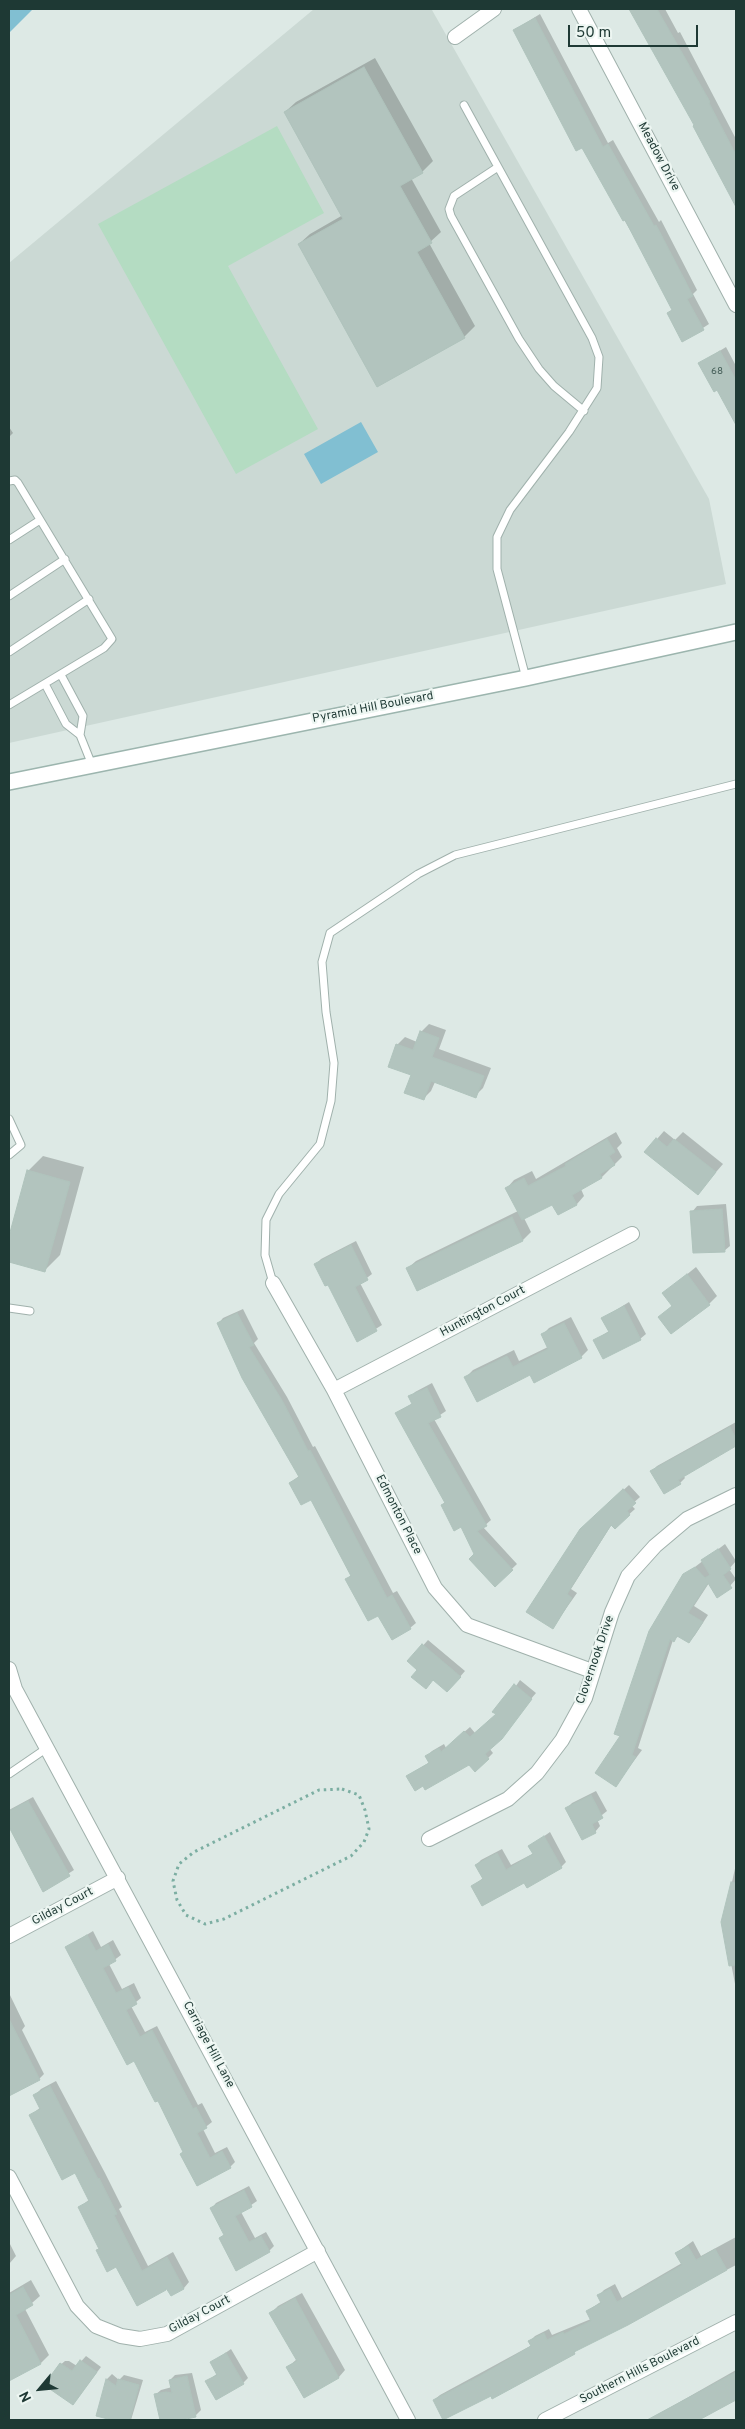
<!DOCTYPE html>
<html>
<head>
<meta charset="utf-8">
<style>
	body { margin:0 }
	#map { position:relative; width:745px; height:2429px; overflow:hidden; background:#dde9e5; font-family:Overpass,sans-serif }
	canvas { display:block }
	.frame { position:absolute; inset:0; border:10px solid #1e3934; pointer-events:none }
	.north { position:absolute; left:15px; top:2364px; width:50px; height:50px; -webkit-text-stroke:4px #edf6f2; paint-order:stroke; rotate:242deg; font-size:14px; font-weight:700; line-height:20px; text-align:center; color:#1e3934 }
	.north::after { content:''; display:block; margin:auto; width:18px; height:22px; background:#1e3934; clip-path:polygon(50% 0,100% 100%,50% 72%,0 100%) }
	.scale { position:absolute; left:568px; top:25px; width:130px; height:22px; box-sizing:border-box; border:2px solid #1e3934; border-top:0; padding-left:6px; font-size:15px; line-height:18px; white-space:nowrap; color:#1e3934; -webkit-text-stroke:4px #edf6f2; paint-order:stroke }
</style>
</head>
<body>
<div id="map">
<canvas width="745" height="2429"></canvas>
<div class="frame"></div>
<div class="north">N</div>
<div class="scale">50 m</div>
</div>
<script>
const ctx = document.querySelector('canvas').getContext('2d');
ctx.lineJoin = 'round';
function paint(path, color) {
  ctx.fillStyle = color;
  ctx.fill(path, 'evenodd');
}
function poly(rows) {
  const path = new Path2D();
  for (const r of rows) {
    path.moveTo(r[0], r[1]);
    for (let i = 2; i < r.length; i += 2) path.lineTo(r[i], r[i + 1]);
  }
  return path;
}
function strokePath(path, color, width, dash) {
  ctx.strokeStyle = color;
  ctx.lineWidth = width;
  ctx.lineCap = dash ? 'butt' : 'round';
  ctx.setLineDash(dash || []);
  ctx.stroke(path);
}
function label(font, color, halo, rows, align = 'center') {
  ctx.font = font + ' Overpass,sans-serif';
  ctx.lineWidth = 4.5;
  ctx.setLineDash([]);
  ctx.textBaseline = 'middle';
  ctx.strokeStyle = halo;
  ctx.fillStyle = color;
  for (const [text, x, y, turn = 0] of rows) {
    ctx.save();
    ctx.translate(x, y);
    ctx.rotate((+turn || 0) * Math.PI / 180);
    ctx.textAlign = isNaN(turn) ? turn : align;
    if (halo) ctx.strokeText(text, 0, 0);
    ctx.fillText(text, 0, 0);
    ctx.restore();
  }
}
const built = poly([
	[314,9,432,10,709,499,726,584,9,743,9,263]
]);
const green = poly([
	[277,126,324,213,228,266,318,429,236,474,98,224]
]);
const water = poly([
	[9,9,33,9,9,33],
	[361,422,378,452,321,484,304,454]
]);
const shadow = poly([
	[630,9,665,9,678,33,680,32,736,139,736,196,643,28,642,29],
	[540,14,608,143,613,140,659,222,661,220,697,290,693,294,709,324,683,341,668,314,673,309,658,278,514,30],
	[375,58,433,161,422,172,411,178,441,232,429,243,475,326,464,337,377,385,299,244,310,234,343,215,285,112,296,102],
	[726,347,736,366,736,423,718,389,700,363],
	[9,427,13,433,9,437],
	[429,1024,446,1030,439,1049,491,1068,483,1088,475,1096,435,1082,431,1091,423,1099,397,1045,405,1037,417,1042,421,1032],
	[664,1131,675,1140,683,1132,723,1164,698,1193,657,1139],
	[616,1132,622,1143,617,1148,622,1157,602,1177,581,1189,584,1196,577,1204,553,1203,524,1218,531,1232,523,1240,418,1289,408,1268,416,1261,518,1211,507,1188,514,1180,532,1171,536,1179],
	[43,1156,84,1167,60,1255,45,1270,9,1260,9,1241,28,1171],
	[726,1204,730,1246,724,1251,692,1212,697,1206],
	[356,1241,372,1274,360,1283,382,1325,358,1340,328,1283,316,1264,321,1259],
	[696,1267,717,1296,709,1304,660,1317,673,1305,664,1293],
	[629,1302,646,1334,640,1339,595,1340,609,1331,603,1318],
	[243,1309,258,1339,254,1343,287,1397,313,1447,315,1446,393,1593,397,1591,416,1623,410,1628,378,1614,346,1580,351,1575,311,1499,290,1483,299,1476,218,1324,223,1318],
	[571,1317,588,1350,581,1357,535,1381,531,1373,466,1377,473,1370,514,1350,519,1361,548,1347,542,1335,549,1328],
	[432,1383,446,1411,434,1419,491,1520,483,1527,517,1564,495,1585,462,1525,442,1505,446,1501,396,1413,413,1403,410,1397,415,1392],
	[736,1422,736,1444,683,1475,685,1478,680,1483,652,1471,657,1466],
	[629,1485,640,1497,631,1505,635,1509,615,1527,612,1524,571,1589,577,1593,553,1627,586,1524],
	[725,1544,736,1561,729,1569,736,1579,730,1586,709,1583,694,1606,708,1615,695,1635,689,1642,679,1636,673,1640,638,1748,642,1750,615,1786,622,1735,687,1573],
	[428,1640,465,1671,452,1686,434,1679,409,1661],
	[520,1680,536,1693,489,1748,493,1753,488,1758,469,1764,424,1785,407,1776,430,1762,427,1756,432,1751,444,1744,446,1748,470,1727,475,1733,497,1714],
	[596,1791,607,1811,597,1819,600,1826,595,1832,567,1808,572,1803],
	[33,1797,74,1870,43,1890,9,1825,9,1810],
	[550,1832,566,1862,561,1867,525,1881,473,1886,483,1878,476,1865,481,1860,502,1849,511,1865,534,1853,530,1846],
	[736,1864,736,1989,723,1922],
	[93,1931,101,1947,113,1940,121,1955,109,1964,122,1989,134,1983,141,1998,131,2006,145,2032,157,2026,198,2105,202,2103,212,2122,203,2129,215,2153,227,2147,235,2162,230,2167,181,2154,184,2151,158,2099,67,1947],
	[9,1993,25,2026,22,2030,44,2074,39,2079,12,2092,9,2086,9,2067,13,2065,9,2058],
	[56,2081,105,2173,122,2207,119,2209,148,2266,173,2252,189,2282,184,2288,171,2295,167,2287,166,2289,116,2266,100,2248,80,2207,90,2199,76,2171,31,2115,41,2107,35,2095,41,2089],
	[249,2186,257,2201,241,2212,255,2238,266,2232,274,2246,269,2251,220,2238,225,2234,211,2209,216,2203],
	[736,2237,736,2265,578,2348,574,2353,491,2394,434,2400,440,2395,532,2345,530,2341,535,2336,549,2329,552,2335,591,2319,587,2311,602,2301,599,2295,604,2290,615,2284,622,2298,682,2263,676,2253,693,2241,701,2256],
	[9,2242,16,2256,9,2264],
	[31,2280,40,2296,25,2309,49,2355,41,2363,13,2377,9,2370,9,2293],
	[302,2293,345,2370,339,2377,304,2396,288,2367,297,2359,271,2313,278,2306],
	[231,2349,248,2378,243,2383,206,2382,218,2373,211,2363],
	[86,2356,101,2367,73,2404,59,2366,65,2361,69,2361,77,2366],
	[736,2370,736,2398,696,2420,648,2420],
	[192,2373,201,2410,196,2415,175,2420,161,2420,155,2395,161,2390,172,2387,170,2380,175,2375],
	[112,2374,119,2380,124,2375,143,2380,131,2420,117,2420,98,2415,107,2379]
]);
const building = poly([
	[629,9,657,9,710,102,709,103,736,155,736,207,693,126,694,125,629,9],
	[535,18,603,147,608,144,654,226,656,225,693,296,687,299,704,330,682,342,667,313,672,310,625,220,623,221,582,148,576,151,513,30,535,18],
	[364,67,423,173,400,186,432,243,417,252,465,338,377,387,298,244,343,219,284,112,364,67],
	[720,351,736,380,736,425,717,390,714,392,698,363,720,351],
	[420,1031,439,1038,432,1057,484,1076,476,1098,431,1081,424,1100,404,1093,411,1075,388,1067,396,1044,413,1050,420,1031],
	[656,1138,667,1147,674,1139,716,1172,698,1195,644,1152,656,1138],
	[607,1139,615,1152,609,1156,615,1165,600,1174,602,1178,572,1195,577,1205,558,1215,552,1205,522,1220,505,1188,524,1178,528,1186,566,1166,565,1164,607,1139],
	[27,1170,70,1182,45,1272,9,1262,9,1236,27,1170],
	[722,1209,725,1252,693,1253,690,1211,722,1209],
	[512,1217,523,1241,417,1291,406,1268,512,1217],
	[351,1245,368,1280,355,1287,377,1331,357,1342,328,1285,325,1286,314,1264,351,1245],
	[687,1274,710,1305,671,1334,658,1317,672,1306,662,1293,687,1274],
	[624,1306,641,1340,603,1359,593,1340,609,1332,601,1318,624,1306],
	[237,1313,254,1345,249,1347,283,1402,308,1451,310,1450,387,1598,392,1595,411,1629,392,1640,378,1616,368,1621,345,1579,351,1576,311,1500,301,1505,289,1483,299,1477,242,1378,217,1323,237,1313],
	[564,1323,582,1358,534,1383,530,1375,477,1402,464,1377,507,1356,513,1367,548,1349,541,1334,564,1323],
	[427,1388,441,1417,428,1423,487,1526,477,1531,513,1570,495,1587,469,1559,474,1554,461,1527,454,1531,441,1505,445,1503,395,1413,412,1404,408,1396,427,1388],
	[730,1427,736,1439,736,1446,678,1480,681,1484,664,1494,650,1471,730,1427],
	[623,1489,636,1503,627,1511,630,1515,615,1529,611,1525,567,1594,572,1598,553,1629,526,1612,580,1529,623,1489],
	[718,1549,731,1569,723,1575,732,1588,717,1598,708,1583,688,1613,703,1622,689,1643,677,1636,674,1642,670,1639,632,1755,636,1757,616,1787,595,1773,620,1736,614,1734,649,1631,683,1574,695,1567,705,1578,710,1575,701,1560,718,1549],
	[422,1644,461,1677,447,1692,433,1680,426,1689,411,1677,417,1670,407,1661,422,1644],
	[514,1684,532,1699,502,1739,485,1754,489,1759,475,1772,469,1765,425,1790,423,1786,415,1791,406,1776,429,1763,425,1756,439,1748,441,1752,464,1731,470,1737,496,1714,492,1712,514,1684],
	[591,1795,603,1818,592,1824,596,1833,582,1840,565,1808,591,1795],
	[28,1801,70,1876,43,1892,9,1827,9,1811,28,1801],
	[544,1836,562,1868,527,1888,524,1883,482,1906,471,1886,483,1879,475,1865,497,1853,506,1870,533,1854,528,1846,544,1836],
	[731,1882,736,1883,736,1965,729,1966,721,1922,731,1882],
	[87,1935,96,1951,108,1944,116,1961,103,1968,116,1993,128,1987,137,2004,126,2010,140,2037,152,2030,193,2109,196,2107,207,2128,197,2133,210,2158,222,2151,231,2168,197,2186,180,2154,183,2152,158,2101,155,2102,134,2061,127,2065,65,1947,87,1935],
	[9,2019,40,2080,9,2096,9,2019],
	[50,2086,98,2179,99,2178,117,2214,114,2215,142,2271,167,2257,184,2289,171,2296,166,2288,166,2290,137,2306,116,2267,107,2272,96,2250,99,2249,78,2207,89,2201,75,2173,62,2180,29,2115,40,2109,33,2095,50,2086],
	[244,2190,252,2207,235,2216,249,2242,261,2236,270,2252,236,2271,219,2238,224,2235,210,2208,244,2190],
	[688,2246,696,2260,715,2249,727,2270,628,2325,574,2352,575,2354,492,2399,491,2396,443,2420,433,2400,480,2376,531,2346,528,2341,544,2333,547,2340,563,2332,564,2334,591,2321,586,2311,601,2303,597,2295,610,2289,617,2302,682,2265,675,2253,688,2246],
	[23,2287,33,2305,16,2315,41,2364,9,2381,9,2295,23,2287],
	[295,2298,339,2378,304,2398,286,2367,297,2361,269,2313,295,2298],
	[226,2353,244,2384,216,2400,205,2381,217,2375,210,2362,226,2353],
	[80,2360,97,2372,73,2405,44,2385,60,2363,72,2371,80,2360],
	[736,2372,736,2400,699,2420,647,2420,736,2372],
	[187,2376,196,2417,181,2420,160,2420,154,2394,166,2392,172,2393,169,2380,187,2376],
	[106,2379,116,2386,118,2379,139,2385,130,2420,112,2420,96,2416,106,2379]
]);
const path = poly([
	[342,1789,359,1795,365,1810,369,1829,364,1842,351,1856,224,1919,205,1924,186,1915,177,1900,173,1881,179,1864,194,1852,319,1790,342,1789]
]);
const lane = poly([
	[464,105,592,338,599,357,597,388,569,432,510,510,497,537,497,569,526,678],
	[498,167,454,196,449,209,451,216,519,339,539,369,554,386,584,411],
	[9,481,15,480,18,483,112,639,104,648,9,705],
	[9,540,40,520],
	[9,596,65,559],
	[9,652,89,599],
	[45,684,66,724,80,735,83,716,61,675],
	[80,735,92,765],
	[9,1119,21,1145,9,1155],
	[273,1283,265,1255,266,1220,279,1194,320,1144,331,1101,334,1063,326,1012,322,962,330,933,418,874,455,855,736,784],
	[9,1308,30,1311],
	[9,1774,47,1748]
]);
const street = poly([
	[579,9,736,305],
	[455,37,494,9],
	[273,1283,334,1390,435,1588,467,1625,592,1671],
	[334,1390,632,1234],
	[9,1669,15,1689,408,2420],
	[429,1839,508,1799,537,1773,562,1740,585,1698,612,1612,628,1576,655,1546,687,1519,736,1495],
	[9,1936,118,1878],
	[9,2177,77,2306,96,2326,121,2336,140,2339,167,2334,318,2251],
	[545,2420,736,2322]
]);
const secondary = poly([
	[9,782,526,678,736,632]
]);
const numberNames = [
	["68",717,372]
];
const streetNames = [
	["Meadow Drive",658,157,62],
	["Pyramid Hill Boulevard",373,708,-11],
	["Huntington Court",483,1312,-28],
	["Edmonton Place",398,1515,63],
	["Clovernook Drive",596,1660,-71],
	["Gilday Court",63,1907,-28],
	["Carriage Hill Lane",208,2045,62],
	["Gilday Court",200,2315,-28],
	["Southern Hills Boulevard",640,2371,-27]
];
paint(built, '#cbd9d4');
paint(green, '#b4dcc2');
paint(water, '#81bfd2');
paint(shadow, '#0003');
paint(building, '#b2c4be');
strokePath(building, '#afc3bc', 1);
strokePath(lane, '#a0b1ac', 9);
strokePath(street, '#a0b1ac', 16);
strokePath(secondary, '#9cb5ae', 18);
strokePath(path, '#7caea2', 3, [2.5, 4]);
strokePath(lane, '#fff', 7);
strokePath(street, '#fff', 14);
strokePath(secondary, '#fff', 15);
label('10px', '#435c56', null, numberNames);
label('12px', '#1e3934', '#edf6f2', streetNames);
</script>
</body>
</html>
